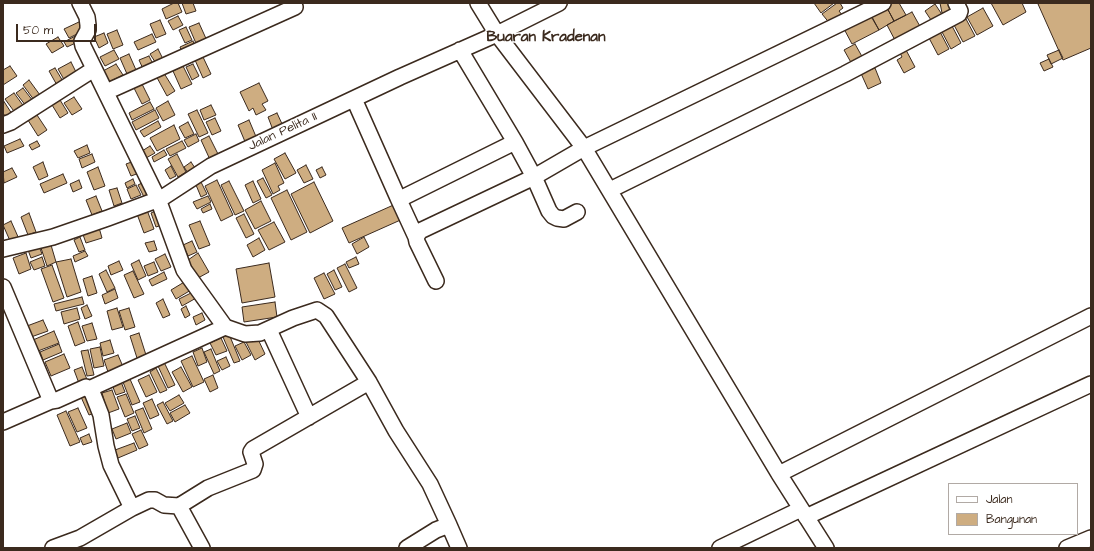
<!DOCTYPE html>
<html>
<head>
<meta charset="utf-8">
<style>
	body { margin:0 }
	#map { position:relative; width:1094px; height:551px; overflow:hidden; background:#fff; font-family:"Architects Daughter",sans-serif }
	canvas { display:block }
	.frame { position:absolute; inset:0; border:4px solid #3b2a1e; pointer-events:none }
	.legend { position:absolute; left:948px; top:483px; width:130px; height:52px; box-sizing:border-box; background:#fff; border:1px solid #b1aaa5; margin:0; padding:5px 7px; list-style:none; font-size:12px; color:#3b2a1e }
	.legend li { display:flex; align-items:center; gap:8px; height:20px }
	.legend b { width:20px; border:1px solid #b1aaa5 }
	.scale { position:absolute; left:16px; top:24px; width:80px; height:18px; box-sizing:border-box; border:2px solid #3b2a1e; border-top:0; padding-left:5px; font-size:12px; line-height:14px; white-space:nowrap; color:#3b2a1e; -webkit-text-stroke:3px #fff; paint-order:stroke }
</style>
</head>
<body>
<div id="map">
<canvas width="1094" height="551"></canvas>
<div class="frame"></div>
<ul class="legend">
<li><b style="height:5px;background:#fff"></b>Jalan</li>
<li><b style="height:11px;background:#cead81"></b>Bangunan</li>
</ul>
<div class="scale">50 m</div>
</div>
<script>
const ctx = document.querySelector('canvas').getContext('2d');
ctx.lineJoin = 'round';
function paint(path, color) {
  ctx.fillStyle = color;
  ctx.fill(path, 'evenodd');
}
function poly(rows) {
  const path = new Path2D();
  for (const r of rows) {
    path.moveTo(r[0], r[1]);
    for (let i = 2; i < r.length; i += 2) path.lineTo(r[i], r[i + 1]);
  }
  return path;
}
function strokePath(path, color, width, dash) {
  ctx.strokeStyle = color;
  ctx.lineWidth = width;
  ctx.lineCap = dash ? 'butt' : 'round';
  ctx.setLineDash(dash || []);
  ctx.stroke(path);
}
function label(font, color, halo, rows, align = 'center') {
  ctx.font = font + ' "Architects Daughter",sans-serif';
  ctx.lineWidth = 3;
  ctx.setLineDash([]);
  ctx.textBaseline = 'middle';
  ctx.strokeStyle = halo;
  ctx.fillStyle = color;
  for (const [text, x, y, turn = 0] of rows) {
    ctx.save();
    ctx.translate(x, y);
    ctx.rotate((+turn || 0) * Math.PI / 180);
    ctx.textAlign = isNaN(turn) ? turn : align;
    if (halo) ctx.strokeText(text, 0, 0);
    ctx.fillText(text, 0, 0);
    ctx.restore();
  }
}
const building = poly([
	[174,3,178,3,182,12,166,19,162,9,174,3],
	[182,3,193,3,196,11,186,14,182,3],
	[814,3,834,3,821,13,814,3],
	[837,3,840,3,843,8,839,11,843,16,831,25,822,14,837,3],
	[892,3,899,3,906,15,894,21,886,6,892,3],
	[940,3,953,3,954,10,942,13,940,3],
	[991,3,1022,3,1026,12,1003,25,991,3],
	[1041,3,1091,3,1091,48,1063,60,1038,4,1041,3],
	[935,4,945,19,935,26,925,11,935,4],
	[886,6,894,21,879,30,871,15,886,6],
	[983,8,993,26,977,35,967,17,983,8],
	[912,12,922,30,897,44,887,25,912,12],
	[869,13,879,30,852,44,843,27,869,13],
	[178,16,183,25,173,30,168,21,178,16],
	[966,19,975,36,963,42,954,25,966,19],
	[160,20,166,34,156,38,150,24,160,20],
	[81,21,85,30,69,38,64,29,81,21],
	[199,23,208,43,198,48,189,27,199,23],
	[952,26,961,43,951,49,942,32,952,26],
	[186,27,192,40,185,43,179,30,186,27],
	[117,30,123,45,113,49,107,34,117,30],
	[939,30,949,49,938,55,929,38,932,37,931,34,939,30],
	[104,33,108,43,99,48,94,37,104,33],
	[79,34,82,40,67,47,64,42,79,34],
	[152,34,156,42,138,50,134,42,152,34],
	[58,37,64,46,52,53,46,44,58,37],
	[193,41,196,49,183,55,180,47,193,41],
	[855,44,864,60,853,66,844,50,855,44],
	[158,49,164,61,157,65,150,54,158,49],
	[114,50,119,59,105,66,100,57,114,50],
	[906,50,915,67,904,73,897,60,902,57,900,53,906,50],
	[1059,50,1063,58,1051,64,1047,55,1059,50],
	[129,54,136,70,127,74,120,58,129,54],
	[149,56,154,66,144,71,139,60,149,56],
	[203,57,211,74,203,78,195,60,203,57],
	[1049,59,1053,67,1044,71,1040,63,1049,59],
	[71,62,78,76,66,83,58,69,71,62],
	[116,64,123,75,109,82,103,71,116,64],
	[193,64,199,76,192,80,186,67,193,64],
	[10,66,17,76,3,85,3,70,10,66],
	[183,66,192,84,181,89,173,71,183,66],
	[866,67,867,71,875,68,881,83,868,89,859,69,866,67],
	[55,68,64,83,58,87,49,71,55,68],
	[162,70,175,91,167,96,155,74,162,70],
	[29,80,40,95,34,100,23,85,29,80],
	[141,82,150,100,142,104,133,86,141,82],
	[259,83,268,101,262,104,266,110,256,115,253,108,249,111,240,92,259,83],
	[23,88,33,101,26,106,16,93,23,88],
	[14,93,25,108,16,114,5,99,14,93],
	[57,95,68,113,60,118,49,100,57,95],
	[74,97,82,109,72,115,64,103,74,97],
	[3,100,14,117,8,121,3,113,3,100],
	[168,101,175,115,163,121,156,108,168,101],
	[150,102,154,109,132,120,129,113,150,102],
	[211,105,216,115,204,120,200,110,211,105],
	[155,110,159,118,136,130,132,122,155,110],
	[197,110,208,133,199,137,188,114,197,110],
	[35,112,47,130,38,136,26,117,35,112],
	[277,113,283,126,273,130,268,117,277,113],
	[215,118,221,131,212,135,206,122,215,118],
	[249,120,257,139,246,144,238,125,249,120],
	[158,121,161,127,144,137,140,131,158,121],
	[188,122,194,134,185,138,179,127,188,122],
	[174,125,180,139,157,151,150,138,174,125],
	[196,134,199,141,188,147,184,140,196,134],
	[209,136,221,160,212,164,201,140,209,136],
	[20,139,24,146,7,153,4,146,20,139],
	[37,141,40,146,32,150,29,145,37,141],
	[182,141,186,148,170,156,166,149,182,141],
	[87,145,90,153,78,158,74,151,87,145],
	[150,146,155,153,146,158,142,151,150,146],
	[164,150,167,155,154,162,152,157,164,150],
	[285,153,296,173,285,179,274,159,285,153],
	[92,154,95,162,82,168,79,159,92,154],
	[177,154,186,172,178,177,168,159,177,154],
	[137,160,142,172,131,176,126,164,137,160],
	[43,162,48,176,39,180,33,167,43,162],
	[191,162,195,168,188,173,184,167,191,162],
	[275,163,284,183,278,186,280,190,273,194,262,170,275,163],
	[306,165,313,179,304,183,297,170,306,165],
	[171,166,176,176,170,179,165,170,171,166],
	[98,167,105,186,94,190,87,172,98,167],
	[322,167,326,175,320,178,316,170,322,167],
	[12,168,17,177,4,183,3,172,12,168],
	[63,174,67,183,44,193,40,184,63,174],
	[263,178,272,195,266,198,257,181,263,178],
	[133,179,135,184,127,188,125,183,133,179],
	[79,180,82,188,73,192,70,184,79,180],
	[217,180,233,215,221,221,205,186,217,180],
	[146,181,153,195,145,199,138,185,146,181],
	[229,181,244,211,235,215,221,185,229,181],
	[253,181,261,199,253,203,245,185,253,181],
	[201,182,207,194,201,197,196,185,201,182],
	[314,182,333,221,310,233,291,194,314,182],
	[136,185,141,195,131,199,127,189,136,185],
	[117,188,122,203,114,206,109,190,117,188],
	[287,190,307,232,291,240,271,198,287,190],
	[96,196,102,211,92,215,86,200,96,196],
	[208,196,211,202,197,209,193,202,208,196],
	[261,201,271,221,255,229,245,210,261,201],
	[398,203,405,218,349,243,342,228,398,203],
	[210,204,212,209,203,213,201,209,210,204],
	[160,209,165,224,156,227,151,213,160,209],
	[147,210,154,229,144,233,137,214,147,210],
	[29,213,36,232,28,235,21,217,29,213],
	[244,214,254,234,246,238,236,218,244,214],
	[11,221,19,239,11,243,3,225,11,221],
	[200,221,210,245,199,249,189,225,200,221],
	[274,222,285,242,269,250,258,230,274,222],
	[98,224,102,238,86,243,81,229,98,224],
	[80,237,85,250,79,252,74,240,80,237],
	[364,237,369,247,357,254,352,244,364,237],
	[259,238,265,250,253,257,247,245,259,238],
	[154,241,157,250,149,252,145,243,154,241],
	[192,241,197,252,188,256,183,245,192,241],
	[51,245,56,262,47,266,41,248,51,245],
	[39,246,42,254,31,258,28,250,39,246],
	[85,251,88,256,75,262,73,256,85,251],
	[26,253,31,269,19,274,13,258,26,253],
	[198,253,209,272,198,278,188,260,198,253],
	[165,254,171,267,161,271,155,259,165,254],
	[42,257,45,266,34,270,30,262,42,257],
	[356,257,359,264,349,268,346,262,356,257],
	[71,259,81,292,67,297,56,262,71,259],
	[139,260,146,276,138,280,131,264,139,260],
	[119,261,123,270,111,275,108,266,119,261],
	[154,262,158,272,148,276,144,266,154,262],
	[269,263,275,297,242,303,236,269,269,263],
	[345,264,357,288,349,292,337,268,345,264],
	[52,265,64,298,53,302,41,269,52,265],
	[106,270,115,288,107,292,99,274,106,270],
	[334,270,342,287,335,290,327,274,334,270],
	[133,271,144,294,134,298,124,275,133,271],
	[164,272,167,279,152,286,149,280,164,272],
	[324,273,335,294,324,299,314,278,324,273],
	[92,276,97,293,88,296,83,279,92,276],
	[186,281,191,290,176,299,171,290,186,281],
	[115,289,118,298,105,304,102,295,115,289],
	[195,291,198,297,182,306,179,299,195,291],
	[82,297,84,304,56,311,54,304,82,297],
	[163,299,170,315,163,318,156,303,163,299],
	[275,302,277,317,244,322,242,307,275,302],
	[87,305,92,316,85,319,81,308,87,305],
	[186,306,190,315,185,318,181,309,186,306],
	[77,308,80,319,64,324,61,312,77,308],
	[117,308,123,327,112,330,107,311,117,308],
	[129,308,135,327,125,330,119,311,129,308],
	[202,313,205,320,196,325,193,317,202,313],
	[43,320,48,331,31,337,27,326,43,320],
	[78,322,85,342,75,346,68,326,78,322],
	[92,323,97,339,87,341,82,326,92,323],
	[54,331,59,343,38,351,33,340,54,331],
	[139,333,146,355,137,358,130,336,139,333],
	[229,334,240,361,234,363,223,337,229,334],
	[257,337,265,354,255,360,246,342,257,337],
	[221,338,227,351,216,355,210,343,221,338],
	[110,340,114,353,103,356,100,343,110,340],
	[244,342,251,355,242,360,235,346,244,342],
	[59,344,62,352,43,360,40,352,59,344],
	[100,347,104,366,94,368,90,349,100,347],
	[202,348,207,362,198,366,193,352,202,348],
	[211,349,220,371,214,374,204,352,211,349],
	[88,350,94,375,87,376,81,351,88,350],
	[64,354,70,368,51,376,45,362,64,354],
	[118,355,124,369,109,375,104,360,118,355],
	[192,356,204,382,193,387,181,361,192,356],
	[226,357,230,366,222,370,217,361,226,357],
	[164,362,175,385,168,388,158,366,164,362],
	[82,367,88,382,80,386,74,370,82,367],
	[181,367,192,387,183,392,172,372,181,367],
	[156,368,167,390,160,393,150,372,156,368],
	[149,375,157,392,146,397,138,380,149,375],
	[213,375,218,388,210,392,204,379,213,375],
	[120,379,125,392,116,395,111,382,120,379],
	[130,379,140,402,132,405,123,382,130,379],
	[112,390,119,409,108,413,102,393,112,390],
	[89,393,97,412,89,415,81,397,89,393],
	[126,394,134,413,125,417,117,397,126,394],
	[179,395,184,403,170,411,165,403,179,395],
	[152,399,159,415,150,419,143,403,152,399],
	[163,402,173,421,167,424,157,405,163,402],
	[185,405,190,413,175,422,170,413,185,405],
	[78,408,87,428,77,432,68,412,78,408],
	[143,408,152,429,144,433,135,411,143,408],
	[66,411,80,442,70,446,57,415,66,411],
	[135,416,140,428,132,431,127,419,135,416],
	[127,423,131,433,116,439,112,429,127,423],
	[141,430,148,445,139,449,132,434,141,430],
	[89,434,92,442,83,445,80,438,89,434],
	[134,443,137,450,118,458,115,450,134,443]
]);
const minor = poly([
	[80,3,87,17,88,25,88,30,82,41,83,46,158,199,184,270,225,327,245,334,260,333,293,318,317,310,326,316,369,382,396,431,430,484,449,525,436,530,407,548],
	[478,3,497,34,584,148,779,474,826,548],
	[106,92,295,7],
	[354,99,398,198,404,197,515,142,460,50],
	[3,125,11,122,94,69],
	[515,142,534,177,549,211,553,216,557,218,564,219,577,212],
	[610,190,845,74,955,16,959,14,960,11,956,3],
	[398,198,416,237],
	[3,249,53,237,108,218,162,198,211,166,400,77,497,34,559,3],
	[436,281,417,242,416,237,420,231,534,177,584,148,883,3],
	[3,287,51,401,3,422],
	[269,330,309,417],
	[89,389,225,327],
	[51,401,57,400,86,387,92,392,101,415,106,446,111,465,132,508],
	[779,474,1091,316],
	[179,506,208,488,253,470,255,464,251,452,253,449,369,382],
	[806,517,1091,384],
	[449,525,459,548],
	[53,548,80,538,132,508,149,500,155,500,164,505,179,506,202,548],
	[720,548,801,509],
	[1067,548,1091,538]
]);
const streetNames = [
	["Jalan Pelita II",283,132,-25]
];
const quarterNames = [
	["Buaran Kradenan",546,38]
];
paint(building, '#cead81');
strokePath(building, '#3b2a1e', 1);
strokePath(minor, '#3b2a1e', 18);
strokePath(minor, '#fff', 15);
label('13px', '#3b2a1e', '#fff', streetNames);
label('bold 15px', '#3b2a1e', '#fff', quarterNames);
</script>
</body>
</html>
